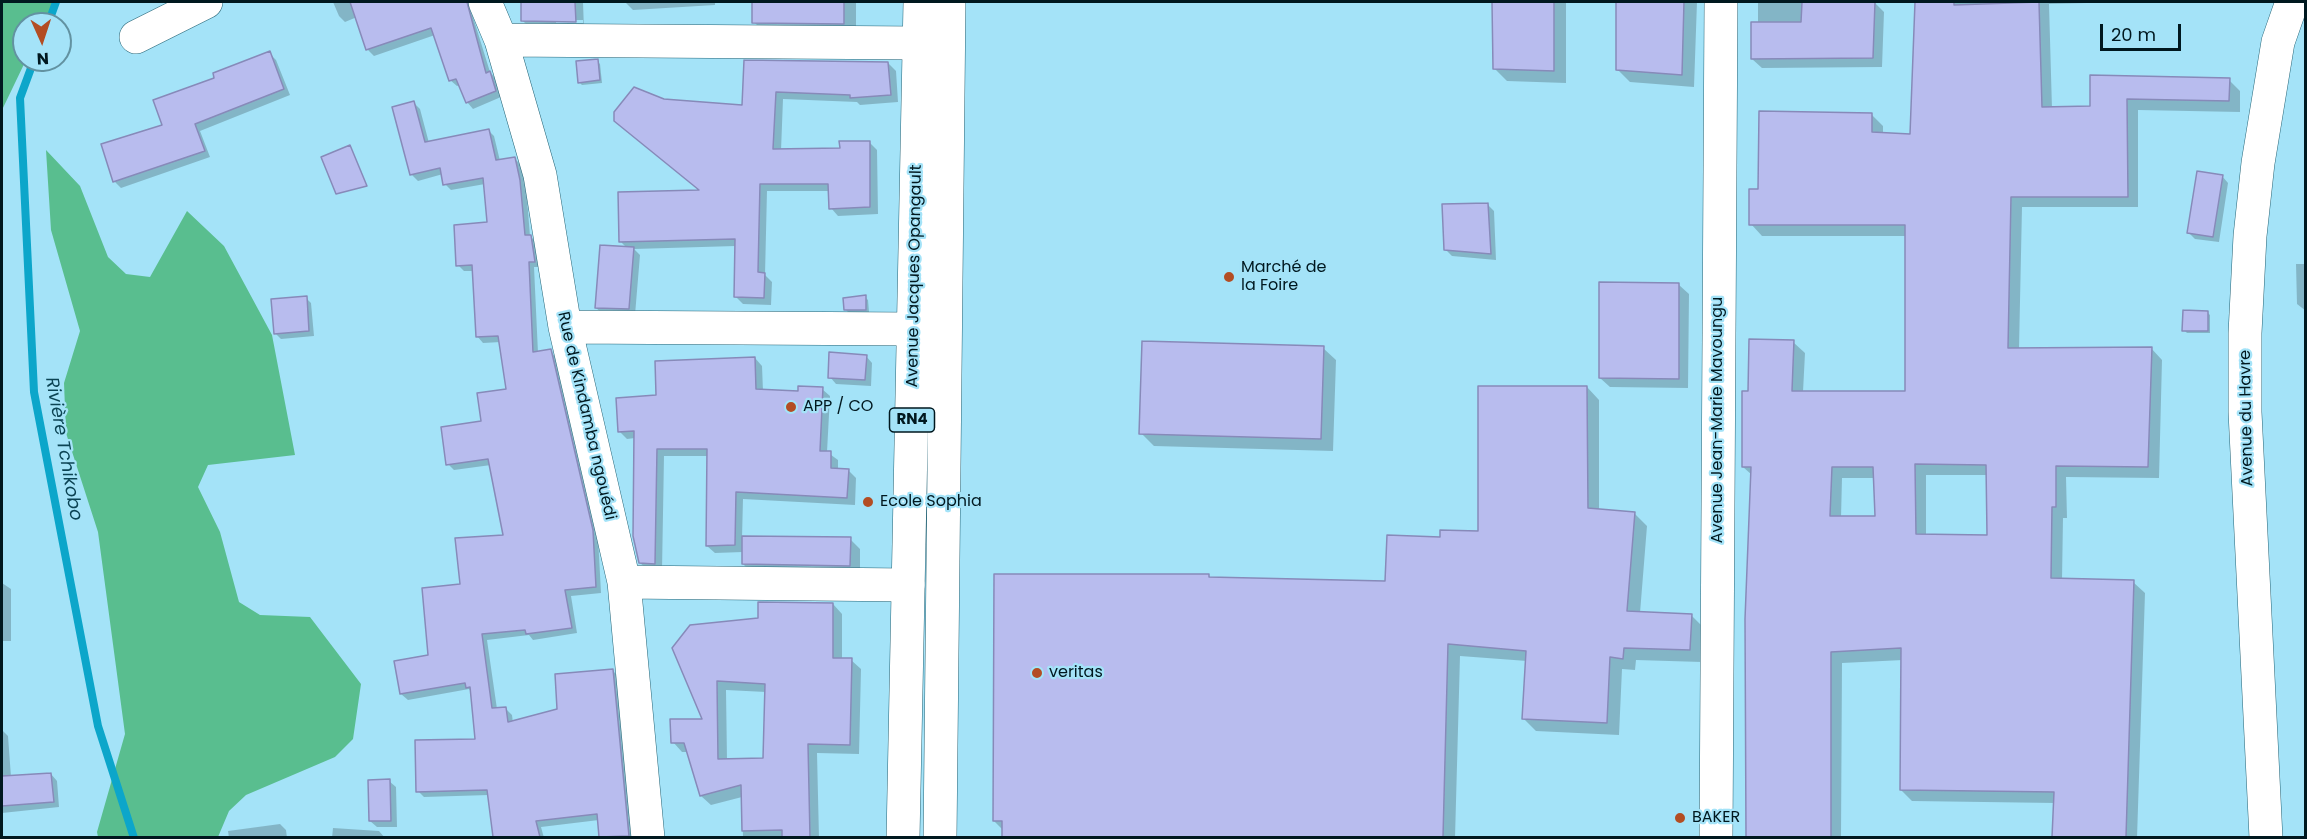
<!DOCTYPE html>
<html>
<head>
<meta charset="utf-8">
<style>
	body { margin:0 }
	#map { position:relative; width:2307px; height:839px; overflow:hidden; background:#a4e3f8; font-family:Poppins,sans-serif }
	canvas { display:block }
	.frame { position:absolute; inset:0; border:3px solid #00181f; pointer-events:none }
	.north { position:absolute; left:12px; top:12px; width:60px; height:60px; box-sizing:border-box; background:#a4e3f8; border:2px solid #6292a1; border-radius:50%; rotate:177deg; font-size:16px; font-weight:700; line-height:24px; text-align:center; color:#00181f }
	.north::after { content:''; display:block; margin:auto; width:21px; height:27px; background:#b34d23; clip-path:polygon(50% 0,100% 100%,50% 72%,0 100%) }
	.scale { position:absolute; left:2100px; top:24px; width:81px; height:27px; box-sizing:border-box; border:3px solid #00181f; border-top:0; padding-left:8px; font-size:18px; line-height:21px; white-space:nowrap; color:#00181f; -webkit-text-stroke:4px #a4e3f8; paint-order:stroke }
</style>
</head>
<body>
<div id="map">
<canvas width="2307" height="839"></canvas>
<div class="frame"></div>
<div class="north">N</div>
<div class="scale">20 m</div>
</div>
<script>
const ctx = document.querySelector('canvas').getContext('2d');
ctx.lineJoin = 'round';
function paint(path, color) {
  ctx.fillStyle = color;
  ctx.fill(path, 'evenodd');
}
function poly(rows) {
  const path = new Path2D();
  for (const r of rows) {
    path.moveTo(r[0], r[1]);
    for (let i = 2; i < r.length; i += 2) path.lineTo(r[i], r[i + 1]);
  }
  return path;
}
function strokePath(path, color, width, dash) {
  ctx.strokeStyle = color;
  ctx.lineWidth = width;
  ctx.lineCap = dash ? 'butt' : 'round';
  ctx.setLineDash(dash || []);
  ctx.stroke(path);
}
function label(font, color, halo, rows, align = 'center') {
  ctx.font = font + ' Poppins,sans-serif';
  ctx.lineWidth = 4.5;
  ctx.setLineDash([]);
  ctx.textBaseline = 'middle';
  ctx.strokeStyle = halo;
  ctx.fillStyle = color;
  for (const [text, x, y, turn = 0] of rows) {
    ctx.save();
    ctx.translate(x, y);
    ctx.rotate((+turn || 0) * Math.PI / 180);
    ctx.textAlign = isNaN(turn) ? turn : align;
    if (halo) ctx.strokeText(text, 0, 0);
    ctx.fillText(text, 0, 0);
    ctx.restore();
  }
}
const green = poly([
	[2,2,54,2,43,24,24,24,26,60,2,110],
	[46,150,80,186,108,257,126,274,150,277,187,211,224,246,272,335,295,455,208,465,198,487,220,532,239,602,260,615,310,617,361,684,353,739,335,757,246,795,229,811,218,837,98,837,97,832,125,734,98,532,66,433,64,383,80,331,51,230]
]);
const shadow = poly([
	[333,2,474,2,473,17,490,72,496,79,501,97,473,109,467,102,460,85,457,86,450,80,435,35,374,56,368,50,357,17,345,22,339,16],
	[549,2,583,2,584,30,532,30,523,21,549,17],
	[556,20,583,20,583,23,556,23],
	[625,2,715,2,715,5,633,10],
	[754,2,856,2,856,36,767,35,754,22],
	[1494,2,1566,2,1566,83,1507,81,1494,68],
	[1617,2,1697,2,1694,87,1630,82,1617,69],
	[1758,2,1874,2,1884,12,1882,67,1762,68,1752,59,1758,24],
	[1917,2,2125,2,2049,4,2052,109,2091,108,2092,77,2229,80,2240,91,2240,112,2138,110,2138,207,2022,207,2019,349,2151,348,2162,360,2159,478,2066,477,2067,518,2063,518,2062,580,2133,582,2145,593,2137,838,2054,838,2055,803,1912,801,1901,790,1903,660,1842,663,1841,838,1747,838,1746,619,1752,475,1743,467,1749,392,1793,342,1805,353,1803,392,1907,392,1906,236,1762,236,1751,224,1760,190,1871,114,1883,126,1883,134,1912,135],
	[1926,475,1988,475,1989,536,1926,536],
	[1842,478,1875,478,1876,518,1841,518],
	[2140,2,2159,2,2141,3],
	[269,53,276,60,290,95,200,131,210,157,121,188,114,181,164,126,216,78],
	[597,61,600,64,602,83,582,85,579,82],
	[746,62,888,63,896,71,898,102,860,105,857,102,783,99,781,151,841,150,869,142,877,150,878,214,838,216,831,208,830,191,767,191,765,275,772,282,771,305,743,304,735,296,736,246,634,249,640,255,635,315,603,314,596,308,627,248,621,242,701,191,664,101,744,107],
	[414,103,420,109,429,143,488,130,494,136,500,161,515,159,521,165,526,187,530,236,536,242,540,267,534,267,538,353,550,351,556,357,598,537,601,593,571,596,577,633,533,640,529,635,487,640,497,709,506,709,512,715,513,723,559,711,613,671,619,677,634,838,600,838,599,820,541,827,544,838,493,838,489,795,424,797,418,791,476,740,472,692,469,689,408,700,401,694,429,656,461,585,505,536,491,465,454,470,448,464,508,390,501,342,483,343,477,336,474,271,464,271,458,265,488,223,485,184,451,190,445,184,443,174,418,181,412,175,394,108],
	[2222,176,2228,183,2219,242,2195,239,2189,233],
	[1487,204,1494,211,1496,260,1452,256,1446,250],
	[2296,264,2306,264,2306,311,2297,304],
	[1679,285,1689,294,1688,388,1610,387,1600,378],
	[865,297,868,300,869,312,848,312,845,309],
	[306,298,311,303,314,336,281,339,275,333],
	[2207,312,2210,315,2210,333,2187,333,2184,330],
	[1323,348,1336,360,1333,451,1154,446,1141,433],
	[866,356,872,363,871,386,836,384,830,377],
	[755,358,762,366,763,391,799,392,822,389,830,396,827,452,838,460,838,470,848,470,856,478,855,505,743,499,742,538,850,539,860,549,860,575,753,574,743,564,743,552,715,553,707,546,709,456,664,456,662,571,648,570,640,563,635,438,627,439,619,431,658,396],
	[1587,387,1599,400,1599,511,1635,514,1647,526,1640,613,1691,615,1704,628,1702,662,1636,660,1635,670,1622,669,1619,735,1536,731,1524,719,1527,661,1460,656,1455,838,1003,838,1003,830,994,821,1209,576,1211,578,1387,583,1441,538,1480,532],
	[2,583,11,589,11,641,2,641],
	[833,604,842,614,842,659,851,660,861,669,859,754,817,753,819,838,743,838,742,797,711,805,701,796,689,752,682,752,673,742,704,720,674,648,760,619],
	[726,690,766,692,764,759,727,760],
	[2,730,8,736,11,777,51,774,57,781,59,807,2,813],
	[389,781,396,787,397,827,377,827,370,821],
	[280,824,286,830,287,838,229,838,228,831],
	[333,828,379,831,385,838,332,838]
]);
const stream = poly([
	[48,24,56,2],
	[34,60,20,98,34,392,98,726,134,838]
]);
const building = poly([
	[350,2,467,2,486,73,490,71,496,91,466,103,456,79,449,81,431,28,366,50,350,2],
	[521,2,575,2,576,22,521,21,521,2],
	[752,2,844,2,844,24,752,23,752,2],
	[1492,2,1554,2,1554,71,1493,69,1492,2],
	[1616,2,1684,2,1682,75,1616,70,1616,2],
	[1802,2,1875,2,1873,58,1751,59,1751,22,1801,22,1802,2],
	[1915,2,1954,2,1954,5,2039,2,2042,107,2090,106,2090,75,2230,78,2229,101,2127,99,2128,197,2011,197,2008,348,2152,347,2148,467,2056,466,2056,507,2052,507,2051,578,2134,580,2126,837,2052,837,2054,792,1900,790,1901,648,1831,652,1831,837,1746,837,1745,619,1751,467,1742,467,1742,391,1748,391,1749,339,1794,340,1792,391,1905,391,1905,225,1749,225,1749,189,1758,189,1759,111,1872,113,1872,132,1910,134,1915,2],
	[1915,464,1986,465,1987,535,1916,534,1915,464],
	[1832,467,1873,467,1875,516,1830,516,1832,467],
	[270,51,284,89,195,124,205,151,113,182,101,144,162,125,153,100,214,78,213,73,270,51],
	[598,59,600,80,578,83,576,61,598,59],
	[744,60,888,62,891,95,850,98,850,95,776,92,773,149,840,148,839,141,870,141,870,207,829,209,828,184,760,184,758,272,765,273,764,298,734,297,735,239,619,242,618,192,699,190,614,121,614,112,634,87,664,99,742,105,744,60],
	[414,101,425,142,489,129,496,160,515,157,520,180,525,235,531,235,535,262,529,262,533,352,551,349,593,530,596,587,565,590,572,628,526,634,525,630,482,634,492,708,506,707,508,722,557,709,555,674,613,669,629,836,599,837,597,814,536,821,540,837,493,837,487,790,416,792,415,740,475,739,470,687,466,688,465,683,400,694,394,661,428,655,422,588,460,584,455,538,503,535,488,459,446,465,441,427,481,421,477,393,506,389,498,336,476,337,472,265,456,266,454,225,487,222,483,178,443,185,440,168,410,175,392,107,414,101],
	[350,145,367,186,336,194,321,157,350,145],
	[2197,171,2223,175,2213,237,2187,233,2197,171],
	[1488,203,1491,254,1444,250,1442,204,1488,203],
	[600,245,634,247,629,309,595,308,600,245],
	[1599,282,1679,283,1679,379,1599,378,1599,282],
	[866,295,866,310,844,310,843,298,866,295],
	[307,296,309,331,274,334,271,299,307,296],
	[2183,310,2208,311,2208,331,2182,331,2183,310],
	[1142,341,1324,346,1321,439,1139,434,1142,341],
	[829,352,867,355,865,380,828,378,829,352],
	[755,357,756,389,798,391,798,386,823,387,820,451,831,451,831,468,849,469,847,498,736,492,735,545,706,546,707,449,657,449,655,564,639,563,633,536,634,431,618,432,616,398,656,395,655,361,755,357],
	[1478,386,1587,386,1588,508,1635,512,1627,611,1692,614,1690,650,1624,648,1623,659,1610,657,1607,723,1522,719,1526,651,1448,644,1443,837,1002,837,1002,821,993,821,994,574,1209,574,1209,577,1385,581,1387,535,1440,537,1440,530,1478,531,1478,386],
	[742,536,851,537,850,566,742,564,742,536],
	[758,602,833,603,833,658,852,658,850,745,808,744,810,837,782,837,782,830,742,831,741,785,700,796,684,743,671,743,670,719,702,719,672,648,690,625,758,618,758,602],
	[717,681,765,684,763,758,718,759,717,681],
	[51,773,54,802,2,806,2,776,51,773],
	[390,779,391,821,369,821,368,780,390,779]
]);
const minor = poly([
	[485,2,501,40,540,175,565,327,624,582,648,838],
	[136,37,206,2],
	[501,40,920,43],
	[565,327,914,329],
	[624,582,908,585],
	[1716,838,1721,2],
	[2266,838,2245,412,2245,333,2250,236,2258,163,2278,42,2292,2]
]);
const highway = poly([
	[903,838,920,2],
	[940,838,949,2]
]);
const markers = [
	[1229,277,6,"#b34d23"],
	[791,407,6,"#b34d23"],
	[868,502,6,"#b34d23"],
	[1037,673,6,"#b34d23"],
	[1680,818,6,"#b34d23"]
];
const shields = [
	[912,420,45]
];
const shieldNames = [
	["RN4",912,420]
];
const poiNames = [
	["Marché de",1241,268],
	["la Foire",1241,286],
	["APP / CO",803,407],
	["Ecole Sophia",880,502],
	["veritas",1049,673],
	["BAKER",1692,818]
];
const streetNames = [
	["Avenue Jacques Opangault",915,276,-89],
	["Rue de Kindamba ngouédi",586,416,77],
	["Avenue du Havre",2247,418,-91],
	["Avenue Jean-Marie Mavoungu",1718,420,-90]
];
const waterNames = [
	["Rivière Tchikobo",63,449,80]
];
paint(green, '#59be8f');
paint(shadow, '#0003');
strokePath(stream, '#0ca6ca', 8);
paint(building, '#b8bcee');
strokePath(building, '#878ab9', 1.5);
strokePath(minor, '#256476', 34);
strokePath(highway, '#256476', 34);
strokePath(minor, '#fff', 33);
strokePath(highway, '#fff', 33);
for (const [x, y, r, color] of markers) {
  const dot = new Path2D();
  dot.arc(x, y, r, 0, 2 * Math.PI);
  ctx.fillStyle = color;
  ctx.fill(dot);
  strokePath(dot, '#a4e3f8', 2);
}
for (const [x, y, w] of shields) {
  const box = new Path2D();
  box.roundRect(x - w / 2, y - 12, w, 24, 4.5);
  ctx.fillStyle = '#a4e3f8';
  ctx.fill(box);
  strokePath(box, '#00181f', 1.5);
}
label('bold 15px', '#00181f', null, shieldNames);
label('16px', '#00181f', '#a4e3f8', poiNames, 'left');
label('16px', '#00181f', '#a4e3f8', streetNames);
label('italic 18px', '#0b4353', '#a4e3f8', waterNames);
</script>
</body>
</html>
